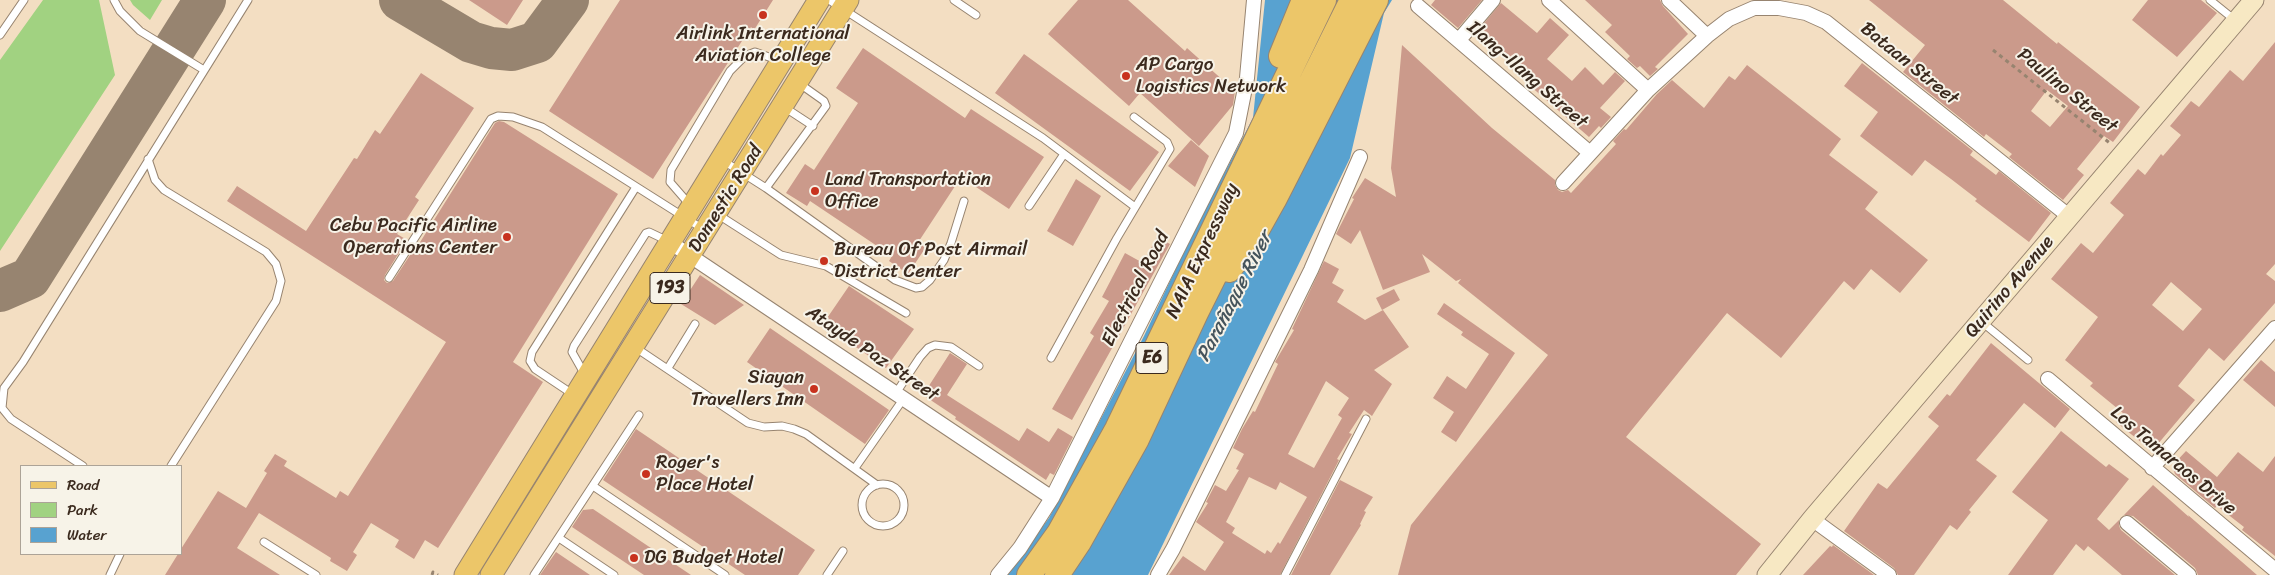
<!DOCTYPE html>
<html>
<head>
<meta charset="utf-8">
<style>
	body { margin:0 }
	#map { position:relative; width:2275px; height:575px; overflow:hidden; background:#f3dec2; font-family:Sriracha,sans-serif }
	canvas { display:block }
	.legend { position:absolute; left:20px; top:465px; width:162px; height:90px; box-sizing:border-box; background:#f7f3e8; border:1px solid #aca397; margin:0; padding:6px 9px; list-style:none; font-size:15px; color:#3b2a1e }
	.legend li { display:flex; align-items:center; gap:10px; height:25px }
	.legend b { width:25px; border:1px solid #aca397 }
</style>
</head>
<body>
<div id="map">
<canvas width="2275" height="575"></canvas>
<ul class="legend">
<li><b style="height:6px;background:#ecc669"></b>Road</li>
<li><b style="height:14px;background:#a1d281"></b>Park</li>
<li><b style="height:14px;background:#58a2d0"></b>Water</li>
</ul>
</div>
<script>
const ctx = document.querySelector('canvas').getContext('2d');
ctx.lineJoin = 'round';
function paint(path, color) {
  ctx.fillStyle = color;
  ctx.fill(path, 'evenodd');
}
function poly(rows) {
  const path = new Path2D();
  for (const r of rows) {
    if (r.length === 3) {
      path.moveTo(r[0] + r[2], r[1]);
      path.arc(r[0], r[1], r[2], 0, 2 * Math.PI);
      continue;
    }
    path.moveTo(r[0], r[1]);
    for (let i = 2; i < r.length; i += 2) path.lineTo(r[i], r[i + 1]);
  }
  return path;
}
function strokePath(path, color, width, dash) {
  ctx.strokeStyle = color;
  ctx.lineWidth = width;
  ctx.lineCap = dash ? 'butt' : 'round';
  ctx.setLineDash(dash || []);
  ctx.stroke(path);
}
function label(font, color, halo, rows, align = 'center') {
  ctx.font = font + ' Sriracha,sans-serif';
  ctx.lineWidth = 4;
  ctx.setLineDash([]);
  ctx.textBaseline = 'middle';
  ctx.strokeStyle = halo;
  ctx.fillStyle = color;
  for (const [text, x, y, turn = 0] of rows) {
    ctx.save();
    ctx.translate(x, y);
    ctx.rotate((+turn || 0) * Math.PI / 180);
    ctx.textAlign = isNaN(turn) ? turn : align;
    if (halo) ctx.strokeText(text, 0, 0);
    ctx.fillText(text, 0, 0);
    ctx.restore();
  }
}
const green = poly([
	[43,0,99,0,115,75,0,251,0,60],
	[130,0,162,0,150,20,133,5]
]);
const water = poly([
	[1265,0,1392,0,1384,13,1350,158,1148,575,1006,575,1049,518,1144,336,1190,239,1253,118]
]);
const taxiway = poly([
	[400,0,471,42,491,48,512,50,537,42,568,0],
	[0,291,30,278,205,0]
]);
const building = poly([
	[469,0,523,0,507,25],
	[620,0,773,0,754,30,751,27,653,179,549,111],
	[1078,0,1128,0,1185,51,1187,48,1235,91,1233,105,1199,146,1140,93,1129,106,1048,34],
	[1435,0,1482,0,1458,28,1431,5],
	[1585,0,1660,0,1663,6,1688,34,1655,67,1658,69,1650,76,1640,66,1637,68,1627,59,1630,56,1605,32,1612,25],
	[1869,0,2003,0,2057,44,2058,42,2140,107,2113,142,2104,136,2077,169,2084,175,2063,200,2009,157,2012,154,1986,134,1984,137,1903,72,1925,45],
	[2047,90,2068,106,2050,127,2031,111],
	[2148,0,2201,0,2217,13,2177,57,2132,20],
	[1501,3,1537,33,1550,18,1569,35,1547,59,1572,81,1585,67,1603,85,1615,72,1625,81,1600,108,1611,117,1601,128,1599,126,1589,137,1529,85,1506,64,1508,62,1475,34],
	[2275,42,2275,264,2266,274,2275,281,2275,303,2224,361,2209,348,2178,386,2195,400,2152,451,2116,422,2123,413,2090,386,2093,383,2065,360,2098,317,2051,279,2081,243,2093,253,2124,215,2110,203,2138,169,2145,175,2161,154,2163,156,2181,135,2170,126,2191,101,2199,107,2230,70,2243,81],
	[2171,282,2202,309,2183,331,2152,305],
	[1402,45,1492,128,1555,180,1555,185,1558,190,1562,192,1568,190,1571,193,1616,144,1613,141,1624,129,1626,130,1657,94,1672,80,1704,108,1729,76,1735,80,1747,65,1841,139,1829,155,1878,192,1865,209,1928,260,1900,293,1871,269,1854,290,1844,281,1781,358,1727,313,1626,437,1761,544,1736,575,1398,575,1411,525,1548,355,1458,283,1461,279,1456,281,1422,254,1430,272,1383,290,1360,230,1351,244,1336,234,1354,199,1352,198,1365,178,1396,197,1391,168],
	[863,48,965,118,971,109,1044,157,1009,209,961,177,919,241,926,247,908,274,889,261,892,256,810,201,807,206,786,193,805,164,814,170,858,103,836,88],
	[1024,54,1159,152,1130,191,995,93],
	[1862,63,1973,151,1970,155,1996,175,1999,171,2051,213,2029,242,1975,201,1977,199,1951,179,1925,160,1912,176,1860,136,1878,112,1844,86],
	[421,73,474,108,415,197,419,200,397,234,407,240,385,275,384,280,387,283,393,281,416,246,417,247,495,123,499,121,504,122,618,194,513,362,543,382,438,548,425,540,414,559,395,547,399,540,371,523,353,552,357,555,347,571,330,561,331,558,259,513,237,548,280,575,165,575,178,554,181,554,181,549,218,491,246,508,267,473,264,471,275,454,287,461,284,466,336,498,340,491,348,496,446,342,227,201,237,186,306,231,354,158,357,159,375,130,380,134],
	[1191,140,1209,156,1195,187,1168,166],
	[1076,179,1101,196,1073,246,1047,231],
	[1157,237,1170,244,1072,420,1052,409,1094,336,1090,333,1109,301,1102,297,1125,253,1143,263],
	[1324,261,1339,269,1332,283,1344,290,1337,302,1365,320,1383,310,1409,347,1374,370,1392,384,1372,416,1364,410,1349,433,1352,434,1337,459,1339,460,1280,575,1169,575,1183,556,1205,571,1224,542,1196,522,1208,503,1206,502,1215,485,1226,491,1239,470,1236,469,1244,454,1233,448,1242,429,1253,411,1255,412,1278,364,1275,362,1294,330,1292,329],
	[1326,381,1349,398,1338,415,1342,418,1314,468,1288,454],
	[1249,477,1276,490,1280,482,1307,497,1280,544,1278,542,1271,553,1267,550,1265,554,1232,533,1235,528,1226,522],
	[700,275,744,305,715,325,681,304],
	[849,286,914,329,886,368,823,324],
	[1394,289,1400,300,1382,310,1376,298],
	[1444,303,1515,353,1456,442,1441,432,1454,412,1433,398,1447,376,1466,389,1489,354,1461,335,1463,332,1437,314],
	[770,328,889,410,865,444,747,362],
	[1991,343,2070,409,2055,428,2024,403,1976,460,1997,476,1969,510,1971,512,1957,530,1950,525,1914,575,1898,575,1894,568,1844,531,1878,483,1887,489,1939,426,1928,417,1947,394,1950,396],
	[950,353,967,364,947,395,1019,441,1027,428,1049,442,1058,428,1073,437,1054,475,1050,473,1046,480,955,419,956,417,923,395],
	[2261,360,2275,372,2275,407,2243,380],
	[636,429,815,550,798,575,745,575,603,480],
	[2061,431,2106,467,2109,464,2129,479,2097,519,2109,530,2119,520,2119,526,2121,530,2175,575,2122,575,2088,546,2084,551,2076,544,2053,575,2008,575,2048,520,2012,492],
	[2186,451,2217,477,2238,452,2263,472,2275,456,2275,556,2242,530,2244,527,2217,506,2215,508,2175,474,2172,466],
	[1340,480,1373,497,1364,511,1366,512,1360,524,1361,525,1330,575,1291,575],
	[2153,485,2189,517,2188,515,2257,575,2198,575,2195,568,2133,516,2124,515],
	[593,509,691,575,644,575,572,527,583,510],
	[1833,545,1874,575,1803,575,1830,546,1832,547],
	[556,552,590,575,540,575]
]);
const path = poly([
	[1993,50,2111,144],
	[432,575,433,572,438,575]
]);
const service = poly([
	[114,0,120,11,140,31,204,70],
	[829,0,1043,138,1135,207],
	[954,0,976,15],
	[2210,0,2236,21],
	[0,35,24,0],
	[800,84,824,101,826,106,766,188,895,280,916,288,922,287,930,280,944,260,951,243,964,201],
	[784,107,813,126],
	[148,159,155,180,164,190,266,252,276,264,281,281,276,301,171,466],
	[722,160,766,188],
	[690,205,670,182,671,170,730,71,745,56,755,52,780,61],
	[1029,206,1064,154],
	[717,214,781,255,826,266,906,313],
	[389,278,491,119,498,116,513,117,542,127,703,229],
	[1982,322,2028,360],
	[636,348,748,423,764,427,782,426,794,429,806,434,877,485],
	[1051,358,1117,238,1170,149,1167,142,1134,117],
	[668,368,695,324],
	[585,375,572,352,574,346,646,233,649,232,668,241],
	[896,393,920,357,928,348,935,345,951,347,979,366],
	[574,395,535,369,530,361,532,352,636,187],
	[83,466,11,419,2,408,4,388,23,362,248,0],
	[855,468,904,398],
	[883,505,21],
	[593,486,725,575],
	[559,538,614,575],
	[264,542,316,575],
	[110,575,120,554],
	[534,575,639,415],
	[827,575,843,551],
	[1285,575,1366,419]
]);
const minor = poly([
	[1549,0,1648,90],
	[1669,0,1707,36],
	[1418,6,1589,152],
	[1459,40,1493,0],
	[1563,183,1648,90,1707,36,1729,19,1754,8,1779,8,1806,13,1826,22,2070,217],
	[671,243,1052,498],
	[2048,379,2275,570],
	[2152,468,2275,328],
	[1812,519,1889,575],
	[2127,523,2189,575],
	[998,575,1020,548,1052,498,1236,133,1247,78,1254,0],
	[1158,575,1173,549,1311,270,1360,157]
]);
const secondary = poly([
	[1767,575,1812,519,2254,0]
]);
const primary = poly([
	[465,575,819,0],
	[491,575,848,0]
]);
const motorway = poly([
	[1281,56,1304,0],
	[1229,270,1251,241,1274,200,1376,0],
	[1029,575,1059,533,1117,429,1324,0],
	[1057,575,1079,542,1137,439,1196,313,1352,0]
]);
const markers = [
	[763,15,5,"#c8321e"],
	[1126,76,5,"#c8321e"],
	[815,191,5,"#c8321e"],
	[507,237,5,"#c8321e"],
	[824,261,5,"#c8321e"],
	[814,389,5,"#c8321e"],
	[646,474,5,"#c8321e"],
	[634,558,5,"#c8321e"]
];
const shields = [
	[670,288,40],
	[1152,358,32]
];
const shieldNames = [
	["193",670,288],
	["E6",1152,358]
];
const poiNames = [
	["Airlink International",763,34,"center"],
	["Aviation College",763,56,"center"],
	["AP Cargo",1136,65],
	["Logistics Network",1136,87],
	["Land Transportation",825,180],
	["Office",825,202],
	["Cebu Pacific Airline",497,226,"right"],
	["Operations Center",497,248,"right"],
	["Bureau Of Post Airmail",834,250],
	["District Center",834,272],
	["Siayan",804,378,"right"],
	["Travellers Inn",804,400,"right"],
	["Roger's",656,463],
	["Place Hotel",656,485],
	["DG Budget Hotel",644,558]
];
const streetNames = [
	["Bataan Street",1909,64,39],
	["Ilang-Ilang Street",1527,75,41],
	["Paulino Street",2067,91,39],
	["Domestic Road",726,199,-58],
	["NAIA Expressway",1203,251,-65],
	["Quirino Avenue",2010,287,-50],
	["Electrical Road",1136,289,-63],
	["Atayde Paz Street",872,354,34],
	["Los Tamaraos Drive",2173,461,40]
];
const waterNames = [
	["Parañaque River",1235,297,-63]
];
paint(green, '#a1d281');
paint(water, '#58a2d0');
strokePath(taxiway, '#978470', 42);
paint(building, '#cb9a8b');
strokePath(service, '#978470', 9);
strokePath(minor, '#978470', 16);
strokePath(secondary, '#978470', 21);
strokePath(primary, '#978470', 23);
strokePath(motorway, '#978470', 26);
strokePath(path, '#978470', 3, [4, 4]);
strokePath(service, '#fff', 7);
strokePath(minor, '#fff', 14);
strokePath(secondary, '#f7e8c3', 19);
strokePath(primary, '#ecc669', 21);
strokePath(motorway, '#ecc669', 24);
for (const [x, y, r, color] of markers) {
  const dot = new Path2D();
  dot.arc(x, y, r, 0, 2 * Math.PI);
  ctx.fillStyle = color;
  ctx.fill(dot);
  strokePath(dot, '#f7f3e8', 2);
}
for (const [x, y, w] of shields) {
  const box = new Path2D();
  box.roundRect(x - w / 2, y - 15.5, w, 31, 4);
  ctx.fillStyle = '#f7f3e8';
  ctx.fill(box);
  strokePath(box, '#3b2a1e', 1);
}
label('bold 18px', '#3b2a1e', null, shieldNames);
label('19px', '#3b2a1e', '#f7f3e8', poiNames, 'left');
label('19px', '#3b2a1e', '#f7f3e8', streetNames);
label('italic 20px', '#45545c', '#f7f3e8', waterNames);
</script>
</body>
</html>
